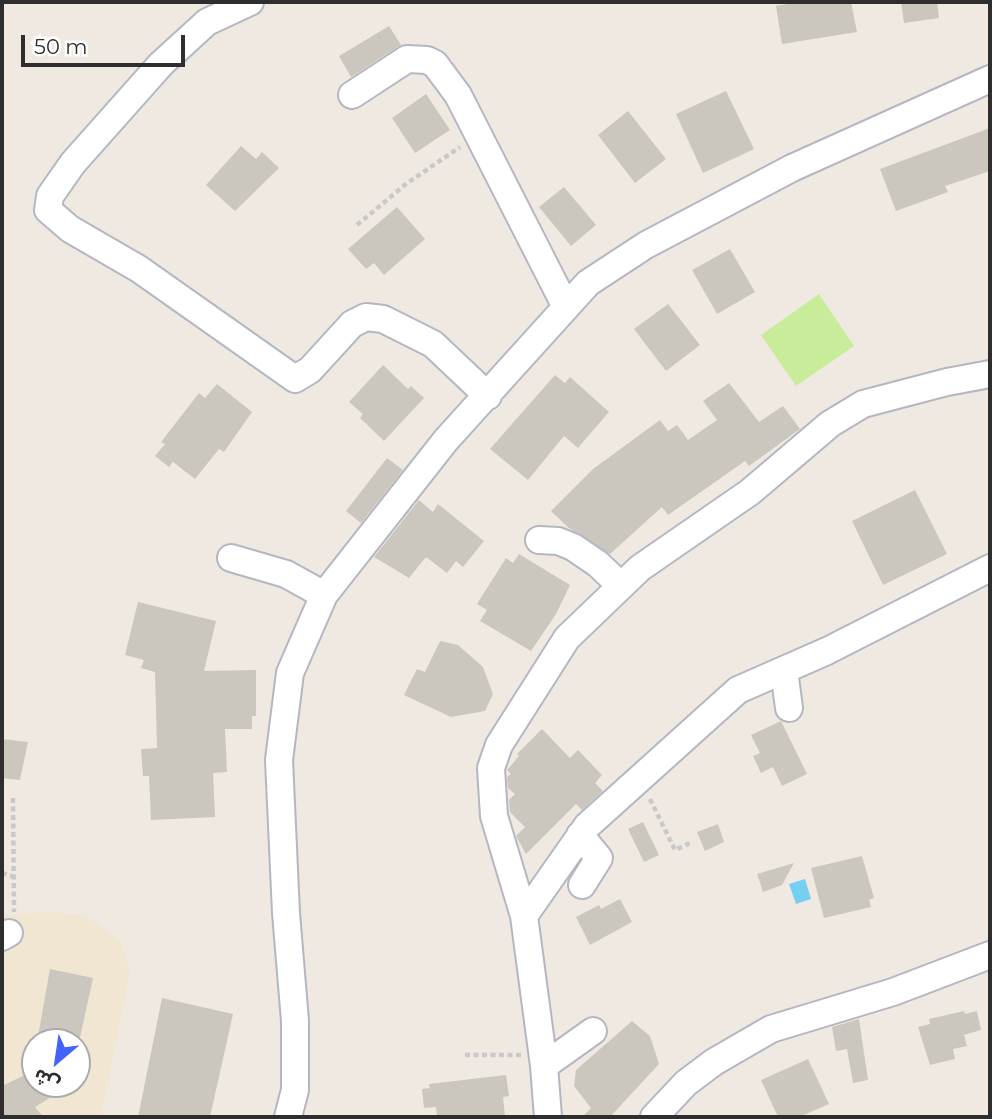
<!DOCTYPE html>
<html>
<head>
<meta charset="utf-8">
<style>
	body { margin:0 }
	#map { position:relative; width:992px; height:1119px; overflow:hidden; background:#efe9e1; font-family:Montserrat,"Noto Sans Arabic",sans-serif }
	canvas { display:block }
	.frame { position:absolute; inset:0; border:4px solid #2e2e2e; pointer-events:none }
	.north { position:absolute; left:21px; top:1028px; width:70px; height:70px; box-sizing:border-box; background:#fff; border:2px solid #ababab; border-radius:50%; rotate:209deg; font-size:19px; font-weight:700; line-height:28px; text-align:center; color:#2e2e2e }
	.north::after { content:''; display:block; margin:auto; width:24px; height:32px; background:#4264fb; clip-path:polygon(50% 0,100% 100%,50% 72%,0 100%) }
	.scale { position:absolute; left:21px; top:35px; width:164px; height:32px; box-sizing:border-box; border:4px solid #2e2e2e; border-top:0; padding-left:9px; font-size:21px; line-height:24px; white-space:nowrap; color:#2e2e2e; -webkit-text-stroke:5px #fff; paint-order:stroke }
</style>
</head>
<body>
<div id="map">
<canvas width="992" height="1119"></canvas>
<div class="frame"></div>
<div class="north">ش</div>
<div class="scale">50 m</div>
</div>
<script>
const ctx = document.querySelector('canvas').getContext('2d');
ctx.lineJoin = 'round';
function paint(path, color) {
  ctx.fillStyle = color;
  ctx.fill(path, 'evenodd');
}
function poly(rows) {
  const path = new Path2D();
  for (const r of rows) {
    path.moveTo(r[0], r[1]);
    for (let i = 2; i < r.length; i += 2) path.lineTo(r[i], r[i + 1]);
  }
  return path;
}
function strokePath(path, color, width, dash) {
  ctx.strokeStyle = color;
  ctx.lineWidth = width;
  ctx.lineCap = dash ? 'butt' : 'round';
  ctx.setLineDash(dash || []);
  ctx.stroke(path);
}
const education = poly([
	[47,912,86,915,121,941,130,973,101,1117,2,1117,2,915],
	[35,1042,77,1042,77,1084,35,1084]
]);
const pitch = poly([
	[819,294,854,346,796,386,761,335]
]);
const water = poly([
	[805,879,811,899,796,904,789,884]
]);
const building = poly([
	[800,2,851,2,857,32,782,44,776,6],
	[901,2,937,2,939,18,904,23],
	[389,26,401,45,351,77,339,56],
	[726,91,754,149,703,173,676,114],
	[426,94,450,130,415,153,392,118],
	[628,111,666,159,635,183,598,135],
	[990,128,990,171,945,186,948,192,896,211,880,169],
	[241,146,256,159,262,152,279,168,235,211,206,185],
	[564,187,596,225,571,246,539,207],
	[397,207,425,239,384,275,374,263,366,269,348,249],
	[730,249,755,292,717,314,692,270],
	[668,304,700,345,666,371,634,329],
	[383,365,408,389,411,386,424,398,384,441,360,418,363,414,349,402],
	[555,375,565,383,570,377,609,412,578,448,564,436,528,480,490,449],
	[729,383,759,422,783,406,800,429,749,466,745,461,668,515,662,507,610,554,569,528,551,511,593,469,660,420,668,431,677,425,688,440,717,420,703,401],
	[217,384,252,412,224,452,219,449,195,479,173,462,169,467,155,456,165,444,161,442,199,393,205,398],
	[387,458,403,470,361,523,346,511],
	[915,490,947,554,883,585,852,521],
	[419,500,433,512,438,504,484,541,463,567,456,561,447,573,426,557,409,578,374,557],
	[519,554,570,585,556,614,531,651,480,621,487,610,477,604,506,558,513,563],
	[138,602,216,621,204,671,256,670,256,716,252,716,252,729,225,729,227,772,213,773,215,817,151,820,149,776,143,776,141,749,157,748,155,672,141,668,144,660,125,655],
	[440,641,458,645,483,667,493,694,485,711,451,717,404,695,417,669,425,672],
	[781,721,807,774,782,786,773,767,761,773,753,756,760,753,751,735],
	[542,729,570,758,578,750,602,775,595,783,603,791,582,810,576,804,526,854,516,836,525,827,510,812,509,800,515,794,508,788,507,777,511,774,507,770,519,756,517,754],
	[2,739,28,742,20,780,2,778],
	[643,822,659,855,644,862,628,829],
	[718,824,724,842,705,851,697,832],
	[862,856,874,898,869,900,871,907,824,918,811,868],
	[794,863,782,885,763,892,757,874],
	[620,899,632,922,590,945,576,917,599,905,601,909],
	[50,969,93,978,79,1042,37,1042],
	[162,998,233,1014,210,1117,138,1117],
	[964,1011,965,1014,977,1011,981,1030,964,1035,967,1046,953,1049,955,1059,930,1065,918,1027,930,1024,929,1019],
	[859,1019,868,1080,853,1083,847,1049,836,1051,832,1027],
	[632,1021,650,1036,659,1064,610,1117,582,1117,591,1108,574,1086,576,1070],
	[808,1059,829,1104,799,1117,778,1117,761,1080],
	[35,1070,35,1084,72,1084,35,1107,43,1117,2,1117,2,1086],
	[506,1075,509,1096,503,1097,505,1117,437,1117,436,1107,424,1108,422,1089,430,1088,429,1084]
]);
const path = poly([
	[357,225,406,184,460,147],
	[13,798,14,912],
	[650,799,675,850,692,842],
	[2,873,15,877],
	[465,1055,521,1055]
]);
const minor = poly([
	[250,2,207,22,161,64,73,163,50,196,48,210,70,229,139,269,295,379,310,370,352,324,366,317,383,319,433,344,488,396],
	[352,95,407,59,427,60,435,64,458,95,565,305],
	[539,540,558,541,573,547,598,564,621,586],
	[231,558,286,574,324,595],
	[784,670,789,708],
	[580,835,599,858,582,885],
	[524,916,494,816,491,768,499,745,567,638,640,568,750,492,830,424,863,404,947,382,990,374],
	[2,937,9,933],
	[544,1066,593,1031],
	[288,1117,295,1090,295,1021,286,913,279,760,290,673,324,595,446,440,588,283,646,245,792,168,990,79],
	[548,1117,544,1066,524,916,587,826,738,690,827,651,990,568],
	[654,1117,686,1083,714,1062,771,1029,893,992,990,955]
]);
paint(education, '#f0e6d1');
paint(pitch, '#c9ec9a');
paint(water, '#75cff0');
paint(building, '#cbc7bf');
strokePath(minor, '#b4b7c1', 30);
strokePath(path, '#c9c9c9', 4.5, [5, 3.5]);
strokePath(minor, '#fff', 26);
</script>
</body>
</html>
